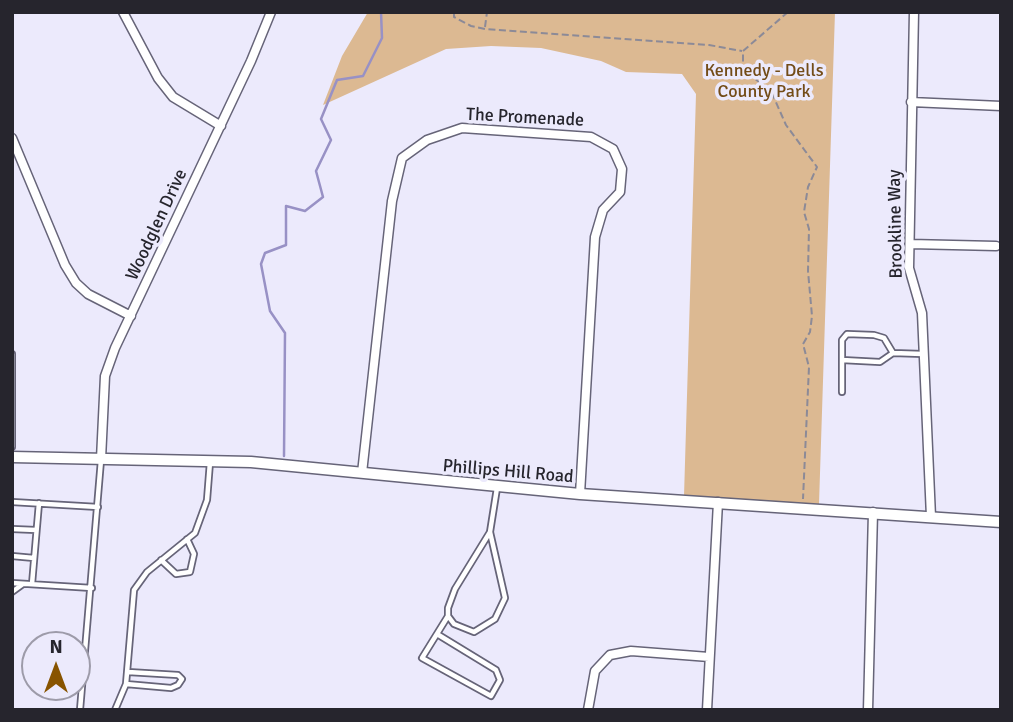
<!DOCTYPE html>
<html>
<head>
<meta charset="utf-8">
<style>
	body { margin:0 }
	#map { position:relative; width:1013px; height:722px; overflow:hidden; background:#eceafc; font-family:Signika,sans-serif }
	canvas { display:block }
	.frame { position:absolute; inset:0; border:14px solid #26252d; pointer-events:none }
	.north { position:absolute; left:21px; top:631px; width:70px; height:70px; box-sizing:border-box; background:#eceafc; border:2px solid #9d9ba9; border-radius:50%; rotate:0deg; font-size:19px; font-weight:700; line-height:28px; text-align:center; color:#26252d }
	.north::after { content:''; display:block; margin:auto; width:24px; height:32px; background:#885400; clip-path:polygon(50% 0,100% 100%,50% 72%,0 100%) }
</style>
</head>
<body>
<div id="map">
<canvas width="1013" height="722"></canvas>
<div class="frame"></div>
<div class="north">N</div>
</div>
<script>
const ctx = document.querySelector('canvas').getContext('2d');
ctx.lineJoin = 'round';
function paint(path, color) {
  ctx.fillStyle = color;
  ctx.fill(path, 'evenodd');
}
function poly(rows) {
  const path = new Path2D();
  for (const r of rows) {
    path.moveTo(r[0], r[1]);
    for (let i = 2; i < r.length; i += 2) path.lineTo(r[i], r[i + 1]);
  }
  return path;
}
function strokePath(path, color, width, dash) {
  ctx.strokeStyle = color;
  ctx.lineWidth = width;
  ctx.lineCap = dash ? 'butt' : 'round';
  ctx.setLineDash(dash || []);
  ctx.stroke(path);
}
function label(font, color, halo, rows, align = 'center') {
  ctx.font = font + ' Signika,sans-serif';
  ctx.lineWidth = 7;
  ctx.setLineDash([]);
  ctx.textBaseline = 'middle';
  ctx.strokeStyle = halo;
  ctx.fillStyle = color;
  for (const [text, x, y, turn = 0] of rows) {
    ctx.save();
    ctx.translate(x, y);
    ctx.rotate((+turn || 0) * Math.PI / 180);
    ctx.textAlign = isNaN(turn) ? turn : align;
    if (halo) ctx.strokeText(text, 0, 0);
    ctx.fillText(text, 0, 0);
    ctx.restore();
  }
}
const green = poly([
	[368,12,835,12,819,504,684,496,696,94,682,74,626,72,601,61,541,48,491,46,446,49,323,105,342,56]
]);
const stream = poly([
	[284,456,285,333,270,311,261,264,265,253,286,245,286,206,305,211,323,197,316,171,331,140,321,119,337,80,363,76,382,38,381,12]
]);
const path = poly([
	[454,12,454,17,471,26,485,29,709,45,742,51],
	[788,12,743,51,743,70,771,91,786,125,817,167,808,187,804,212,809,229,808,271,812,316,810,332,803,344,809,367,803,499],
	[485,27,487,12]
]);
const service = poly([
	[893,353,884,338,874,335,847,334,842,340,842,360,880,362,893,353,923,354],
	[12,354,12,447],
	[842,392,842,360],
	[12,502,98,507],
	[12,529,36,530],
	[490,532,505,598,495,619,474,632,454,624,448,616,448,608,455,589,490,532,497,488],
	[12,556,34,558],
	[161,560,176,574,190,572,194,554,187,539],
	[12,583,92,588],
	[32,584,39,503],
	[12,592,23,584],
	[437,634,496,670,500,680,491,696,422,658,448,616],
	[126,684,171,688,178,685,182,679,178,675,128,672],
	[80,710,101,460],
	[115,710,126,684,134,590,147,572,195,533,207,500,210,462]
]);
const minor = poly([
	[123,12,158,78,173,97,221,126],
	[914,12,909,268,922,313,931,517],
	[911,102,1001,106],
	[12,138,65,265,76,283,88,294,131,316],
	[910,244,996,246],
	[101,459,105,376,115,348,251,61,271,12],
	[362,473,392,201,402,158,427,140,462,128,591,137,613,149,622,169,620,192,603,210,595,237,580,494],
	[588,710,595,671,610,655,631,651,709,657],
	[707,710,718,502],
	[868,710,873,512]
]);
const tertiary = poly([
	[12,457,251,462,580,494,1001,522]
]);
const parkNames = [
	["Kennedy - Dells",764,71],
	["County Park",764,92]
];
const streetNames = [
	["The Promenade",525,118,3],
	["Brookline Way",896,224,-91],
	["Woodglen Drive",157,225,-65],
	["Phillips Hill Road",508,472,5]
];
paint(green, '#dcb992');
strokePath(stream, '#9891c5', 2.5);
strokePath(service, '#666478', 8);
strokePath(minor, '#666478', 11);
strokePath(tertiary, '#666478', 13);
strokePath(path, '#8c8a97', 2, [7, 3.5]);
strokePath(service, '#fff', 4.5);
strokePath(minor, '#fff', 8);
strokePath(tertiary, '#fff', 10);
label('18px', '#734c18', '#eceafc', parkNames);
label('18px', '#26252d', '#eceafc', streetNames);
</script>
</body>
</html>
